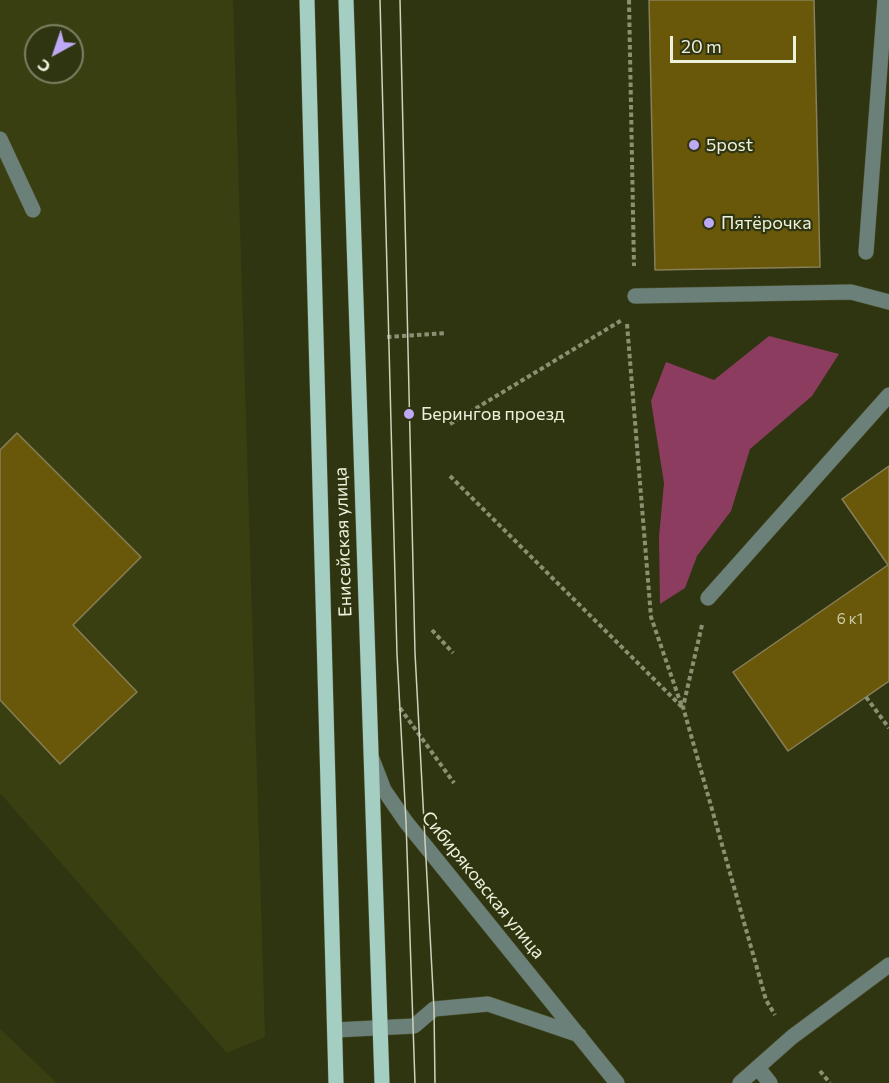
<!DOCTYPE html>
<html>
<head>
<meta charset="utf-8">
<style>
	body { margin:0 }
	#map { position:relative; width:889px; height:1083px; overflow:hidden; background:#303511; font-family:Commissioner,sans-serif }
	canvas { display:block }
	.north { position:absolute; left:24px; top:24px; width:60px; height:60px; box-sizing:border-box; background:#303511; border:2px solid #7c8062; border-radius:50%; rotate:220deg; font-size:16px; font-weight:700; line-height:24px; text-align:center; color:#edf1dc }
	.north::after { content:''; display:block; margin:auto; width:21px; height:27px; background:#bda9f5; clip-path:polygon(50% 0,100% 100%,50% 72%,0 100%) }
	.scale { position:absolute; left:670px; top:36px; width:126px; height:27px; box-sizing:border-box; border:3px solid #edf1dc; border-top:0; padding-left:8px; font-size:18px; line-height:21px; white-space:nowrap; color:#edf1dc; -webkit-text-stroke:4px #303511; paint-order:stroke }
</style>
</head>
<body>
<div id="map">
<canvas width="889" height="1083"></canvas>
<div class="north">С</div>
<div class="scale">20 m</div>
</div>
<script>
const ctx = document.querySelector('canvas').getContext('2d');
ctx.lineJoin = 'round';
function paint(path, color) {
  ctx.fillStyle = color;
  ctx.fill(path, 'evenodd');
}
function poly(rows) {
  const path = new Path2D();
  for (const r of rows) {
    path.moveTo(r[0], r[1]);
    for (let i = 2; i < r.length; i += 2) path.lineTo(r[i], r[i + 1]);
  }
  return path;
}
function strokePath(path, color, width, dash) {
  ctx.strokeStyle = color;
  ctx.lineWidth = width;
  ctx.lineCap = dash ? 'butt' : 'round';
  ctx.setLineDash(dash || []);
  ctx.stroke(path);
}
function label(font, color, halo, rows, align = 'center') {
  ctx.font = font + ' Commissioner,sans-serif';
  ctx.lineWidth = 4.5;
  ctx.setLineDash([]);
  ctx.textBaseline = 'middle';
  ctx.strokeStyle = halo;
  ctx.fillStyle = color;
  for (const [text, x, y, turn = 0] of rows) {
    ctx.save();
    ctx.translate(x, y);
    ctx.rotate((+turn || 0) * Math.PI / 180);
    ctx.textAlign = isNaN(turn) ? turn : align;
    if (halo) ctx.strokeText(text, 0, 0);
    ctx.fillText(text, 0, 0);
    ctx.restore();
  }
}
const built = poly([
	[0,0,233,0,265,1037,227,1053,0,793],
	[36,36,72,36,72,72,36,72],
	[0,1029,57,1083,0,1083]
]);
const forest = poly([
	[769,336,839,354,812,396,750,449,731,511,697,556,685,588,660,604,659,537,664,483,651,401,666,362,714,380]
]);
const building = poly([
	[649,0,814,0,820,267,655,270,649,0],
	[17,433,141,557,73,625,137,692,60,764,0,700,0,450,17,433],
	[889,466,889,681,788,751,733,672,888,565,842,499,889,466]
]);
const path = poly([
	[629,0,634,266],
	[627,324,651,617,682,707],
	[387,337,446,333],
	[450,424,622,320],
	[450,476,682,707],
	[702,625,683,707,766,1000,775,1015],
	[432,630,453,653],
	[866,697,889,728],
	[400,708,454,783],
	[820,1071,830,1083]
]);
const minor = poly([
	[0,139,33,210],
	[866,252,885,0],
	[635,296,851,292,889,302],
	[708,598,889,395],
	[372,759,384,790,406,822,617,1083],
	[335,1030,414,1026,434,1009,488,1004,579,1035],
	[758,1068,770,1083],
	[740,1083,792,1037,889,965]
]);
const major = poly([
	[307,0,336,1083],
	[346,0,382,1083]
]);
const tram = poly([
	[380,0,397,654,406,822,415,1083],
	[400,0,415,653,434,1009,435,1083]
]);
const markers = [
	[694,145,6,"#bda9f5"],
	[709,223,6,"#bda9f5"],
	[409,414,6,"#bda9f5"]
];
const numberNames = [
	["6 к1",850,619]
];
const poiNames = [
	["5post",706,145],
	["Пятёрочка",721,223],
	["Берингов проезд",421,414]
];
const streetNames = [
	["Енисейская улица",343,542,-92],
	["Сибиряковская улица",483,885,51]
];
paint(built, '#3a3f12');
paint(forest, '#8c3c5e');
paint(building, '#69580a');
strokePath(building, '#887f58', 1.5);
strokePath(minor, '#4e5331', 16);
strokePath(major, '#4e5331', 16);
strokePath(path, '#8b9073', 4, [4.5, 3]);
strokePath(minor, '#6c807a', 15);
strokePath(major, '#a4cec2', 15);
strokePath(tram, '#ced2bb', 1.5);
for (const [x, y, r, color] of markers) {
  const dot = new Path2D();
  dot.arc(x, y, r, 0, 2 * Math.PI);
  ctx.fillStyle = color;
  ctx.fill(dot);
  strokePath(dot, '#303511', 2);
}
label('15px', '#cccba8', null, numberNames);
label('18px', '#edf1dc', '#303511', poiNames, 'left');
label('18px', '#edf1dc', '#303511', streetNames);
</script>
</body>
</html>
